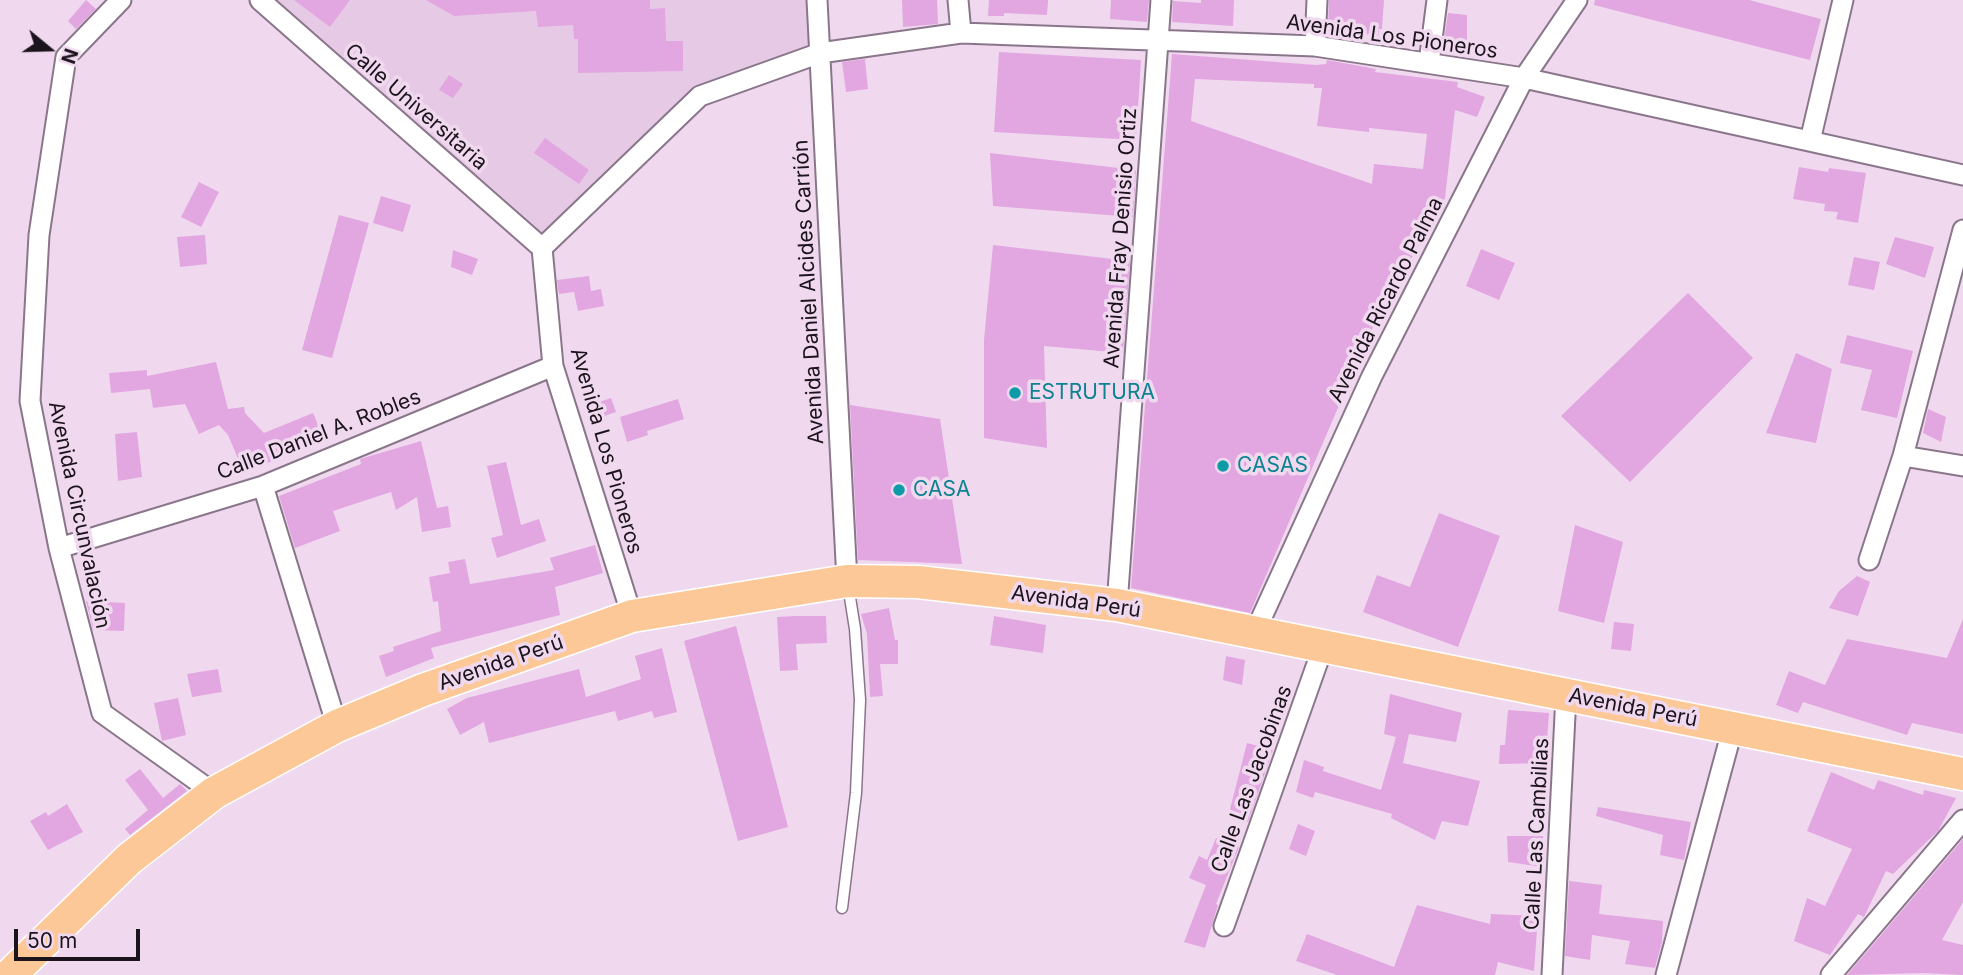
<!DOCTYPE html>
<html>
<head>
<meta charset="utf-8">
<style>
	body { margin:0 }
	#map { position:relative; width:1963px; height:975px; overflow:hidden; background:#f0d9ef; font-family:Inter,sans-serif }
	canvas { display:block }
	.north { position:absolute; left:14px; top:14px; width:70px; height:70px; -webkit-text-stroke:5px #f0d9ef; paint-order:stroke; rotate:109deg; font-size:19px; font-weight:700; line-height:28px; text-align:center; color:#1c141c }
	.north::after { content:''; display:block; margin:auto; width:24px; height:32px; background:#1c141c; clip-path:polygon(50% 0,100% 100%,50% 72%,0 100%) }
	.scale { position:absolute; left:14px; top:929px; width:126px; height:32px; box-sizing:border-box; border:4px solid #1c141c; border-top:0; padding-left:9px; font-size:21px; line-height:24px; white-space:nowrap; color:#1c141c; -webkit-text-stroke:5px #f0d9ef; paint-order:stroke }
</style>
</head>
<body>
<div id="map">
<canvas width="1963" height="975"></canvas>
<div class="north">N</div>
<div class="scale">50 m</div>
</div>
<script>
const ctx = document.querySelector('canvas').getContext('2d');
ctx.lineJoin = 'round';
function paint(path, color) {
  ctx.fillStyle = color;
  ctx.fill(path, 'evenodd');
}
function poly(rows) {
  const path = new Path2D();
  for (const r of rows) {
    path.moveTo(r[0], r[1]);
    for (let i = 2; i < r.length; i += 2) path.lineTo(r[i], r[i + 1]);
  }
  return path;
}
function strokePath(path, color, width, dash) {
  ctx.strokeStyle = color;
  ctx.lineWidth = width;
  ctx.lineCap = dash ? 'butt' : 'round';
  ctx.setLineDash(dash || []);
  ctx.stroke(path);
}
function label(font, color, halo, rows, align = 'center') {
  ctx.font = font + ' Inter,sans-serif';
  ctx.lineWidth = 7;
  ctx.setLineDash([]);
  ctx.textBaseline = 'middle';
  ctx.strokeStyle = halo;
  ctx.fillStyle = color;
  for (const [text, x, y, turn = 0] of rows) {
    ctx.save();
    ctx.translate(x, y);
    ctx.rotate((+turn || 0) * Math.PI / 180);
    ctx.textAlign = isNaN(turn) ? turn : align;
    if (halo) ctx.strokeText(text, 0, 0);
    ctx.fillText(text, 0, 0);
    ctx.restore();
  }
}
const built = poly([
	[260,0,817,0,820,53,700,96,542,248]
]);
const building = poly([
	[86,0,96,9,76,29,68,21],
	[294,0,350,0,330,27],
	[426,0,650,0,650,9,665,8,666,41,683,41,683,71,578,73,578,39,574,39,573,25,538,27,536,11,454,16],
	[902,0,937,0,938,24,903,27],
	[989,0,1048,0,1047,15,1004,13,1004,16,988,16],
	[1111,0,1149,0,1147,22,1110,19],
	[1201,0,1234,0,1233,26,1172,22,1173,1,1201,3],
	[1329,0,1384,0,1382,29,1379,29,1378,36,1328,28],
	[1595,0,1749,0,1821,19,1810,60,1594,5],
	[1448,13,1467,15,1467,51,1443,48],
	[999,52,1141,60,1136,140,994,132],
	[1172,54,1316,65,1326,64,1327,60,1376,69,1375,72,1458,82,1457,87,1485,97,1477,117,1455,110,1445,198,1370,333,1250,613,1131,588],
	[1195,79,1314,84,1314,88,1322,88,1317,126,1369,132,1369,128,1427,134,1423,169,1374,164,1372,184,1191,121],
	[865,59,868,89,846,92,842,62],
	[449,75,463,84,453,98,439,90],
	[545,138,589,170,579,184,534,153],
	[990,153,1136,170,1133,217,993,206],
	[1799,167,1828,172,1829,168,1866,173,1858,223,1836,219,1838,212,1824,211,1825,204,1793,199],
	[199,182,219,192,201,227,181,217],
	[381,196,411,205,403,232,373,223],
	[339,215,369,223,332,358,302,350],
	[205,235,207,264,180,267,177,237],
	[1895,237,1934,247,1925,278,1886,264],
	[993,245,1130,261,1123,353,1044,346,1047,448,984,438,984,340],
	[1481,249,1515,263,1499,300,1466,286],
	[453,250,478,259,472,275,451,267],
	[1854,257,1880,262,1874,290,1848,285],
	[589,276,591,291,601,289,604,306,578,311,574,292,559,294,557,280],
	[1688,293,1753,358,1630,482,1561,416],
	[1847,335,1913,351,1897,418,1861,410,1872,370,1840,363],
	[1796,353,1832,369,1816,443,1766,433],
	[216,362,228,409,244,407,245,413,264,433,313,413,324,439,244,473,228,435,219,425,199,434,185,404,153,408,150,389,111,393,109,373,147,370,147,376],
	[611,398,616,412,593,420,588,406],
	[678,399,684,419,647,431,648,435,627,442,620,417],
	[850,405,940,419,962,564,858,560],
	[1928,409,1946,417,1941,442,1923,433],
	[137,432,142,477,118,481,115,434],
	[421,441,437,508,448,506,451,527,422,532,417,497,396,510,391,492,333,511,340,531,295,548,279,496,361,464,360,459],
	[506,462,521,525,539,519,546,541,497,558,491,538,503,535,487,466],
	[1439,513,1500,536,1458,647,1363,612,1377,575,1410,587],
	[1575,525,1623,542,1604,623,1558,611],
	[595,545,603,573,555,587,560,615,431,648,434,658,386,677,379,656,394,651,393,647,441,631,438,601,433,602,429,577,450,573,448,562,465,559,470,584,554,570,550,558],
	[1857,576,1870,582,1858,616,1829,608,1839,591],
	[86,601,125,603,124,631,93,630],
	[889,608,895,640,898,640,898,664,880,664,883,696,870,697,867,634,861,614],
	[795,616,826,616,827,643,796,644,798,670,780,671,777,617],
	[994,616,1046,625,1043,653,990,645],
	[1963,619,1963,734,1912,723,1907,735,1803,702,1798,713,1776,705,1789,671,1825,685,1847,639,1947,658],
	[1614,622,1634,624,1631,651,1611,649],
	[736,626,788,827,738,841,684,641],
	[662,648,677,712,654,718,652,711,618,721,615,711,489,743,484,722,460,735,447,709,467,698,579,669,586,697,641,679,635,656],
	[1226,656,1245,660,1242,685,1223,680],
	[218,669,222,692,192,697,187,674],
	[1390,694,1462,713,1456,742,1409,734,1403,763,1480,781,1468,826,1442,821,1435,840,1391,818,1392,814,1315,792,1313,798,1296,792,1304,760,1324,767,1323,771,1381,790,1396,737,1384,734],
	[178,698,186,735,162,741,154,703],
	[1508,710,1549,713,1547,740,1551,741,1550,763,1499,764,1500,745,1505,745],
	[1247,743,1273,750,1248,822,1228,817],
	[140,769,163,798,180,784,187,791,130,835,125,829,148,810,125,780],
	[1831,772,1874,790,1878,780,1923,795,1924,790,1956,798,1938,831,1893,874,1886,871,1864,917,1858,914,1830,955,1794,941,1807,898,1825,906,1852,849,1807,831],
	[67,804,83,832,48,850,30,821,46,812,48,816],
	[1598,807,1691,822,1684,860,1660,855,1663,835,1596,816],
	[1298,824,1315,831,1306,856,1289,849],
	[1507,836,1543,836,1543,867,1508,862],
	[1216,838,1239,847,1216,904,1218,905,1205,948,1184,942,1206,885,1189,878,1199,856,1207,860],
	[1963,839,1963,902,1942,940,1963,945,1963,975,1923,973,1847,975],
	[1569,881,1602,885,1599,914,1663,921,1662,942,1655,968,1625,964,1630,941,1592,935,1590,960,1565,956],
	[1417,905,1490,924,1491,914,1538,916,1534,971,1498,962,1495,975,1337,975,1296,961,1307,934,1394,967]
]);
const service = poly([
	[842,908,856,793,860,700,855,629,848,585]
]);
const minor = poly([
	[121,0,66,57,39,235,30,401,59,548,102,713,214,793],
	[260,0,542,248],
	[817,0,847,581],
	[958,0,961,33],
	[1315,46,1317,0],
	[1429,63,1437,0],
	[1810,141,1843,0],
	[1903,456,1963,466],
	[263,486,337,726],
	[59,548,263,486,553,366],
	[1869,560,1903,456,1963,230],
	[1117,605,1161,0],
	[632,616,553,366,542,248,700,96,820,53,961,33,1315,46,1524,78,1963,175],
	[1255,632,1372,376,1524,78,1577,0],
	[1224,926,1323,647],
	[1552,975,1566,695],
	[1666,975,1733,727],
	[1831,975,1963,820]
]);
const trunk = poly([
	[10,975,129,859,214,793,337,726,423,690,632,616,847,581,918,582,1117,605,1963,774]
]);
const markers = [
	[1015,393,7,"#0f9aa8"],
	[1223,466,7,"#0f9aa8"],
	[899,490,7,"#0f9aa8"]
];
const streetNames = [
	["Avenida Los Pioneros",1392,37,8],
	["Calle Universitaria",416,107,41],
	["Avenida Fray Denisio Ortiz",1121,238,-86],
	["Avenida Daniel Alcides Carrión",809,292,-93],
	["Avenida Ricardo Palma",1386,300,-63],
	["Calle Daniel A. Robles",319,435,-21],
	["Avenida Los Pioneros",606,451,74],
	["Avenida Circunvalación",79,515,78],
	["Avenida Perú",1076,602,8],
	["Avenida Perú",501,663,-19],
	["Avenida Perú",1633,708,11],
	["Calle Las Jacobinas",1252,779,-70],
	["Calle Las Cambilias",1537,834,-87]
];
const cultureNames = [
	["ESTRUTURA",1029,393],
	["CASAS",1237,466],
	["CASA",913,490]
];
paint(built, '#e6cae5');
paint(building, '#e2a6e1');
strokePath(service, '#8a768a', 13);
strokePath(minor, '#8a768a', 23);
strokePath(trunk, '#fff', 35);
strokePath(service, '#fff', 10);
strokePath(minor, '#fff', 19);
strokePath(trunk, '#fcc898', 32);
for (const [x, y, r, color] of markers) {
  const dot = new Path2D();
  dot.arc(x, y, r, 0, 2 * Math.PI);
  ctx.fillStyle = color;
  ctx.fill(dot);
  strokePath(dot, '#f0d9ef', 2.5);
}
label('21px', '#1c141c', '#f0d9ef', streetNames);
label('21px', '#0d838f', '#f0d9ef', cultureNames, 'left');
</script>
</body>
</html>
